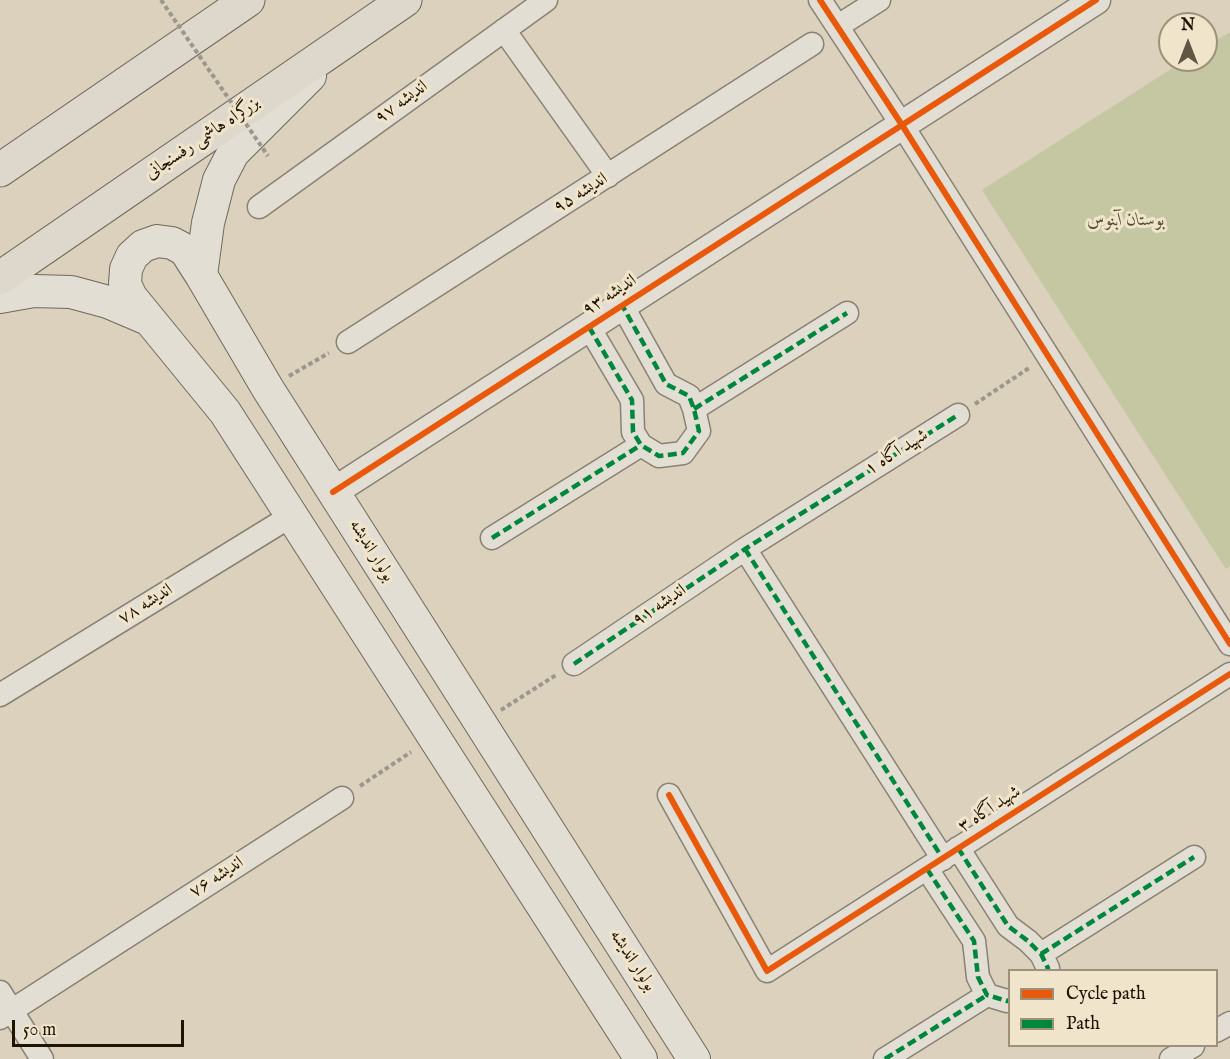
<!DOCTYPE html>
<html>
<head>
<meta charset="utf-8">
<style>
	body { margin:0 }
	#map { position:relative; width:1230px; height:1059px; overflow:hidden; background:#dbd1bc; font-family:"IM FELL English",serif }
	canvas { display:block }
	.legend { position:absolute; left:1008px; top:969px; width:210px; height:78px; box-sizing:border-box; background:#f0e4cb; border:2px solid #9c917b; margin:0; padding:8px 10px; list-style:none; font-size:18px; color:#1f1404 }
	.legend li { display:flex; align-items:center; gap:12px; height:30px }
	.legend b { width:30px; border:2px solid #9c917b }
	.north { position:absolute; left:1158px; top:12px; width:60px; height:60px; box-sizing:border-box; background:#f0e4cb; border:2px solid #9c917b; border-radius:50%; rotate:0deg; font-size:16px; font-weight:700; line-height:24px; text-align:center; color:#1f1404 }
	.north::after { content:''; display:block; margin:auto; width:21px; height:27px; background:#615644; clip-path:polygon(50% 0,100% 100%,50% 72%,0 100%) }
	.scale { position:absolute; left:12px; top:1020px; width:172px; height:27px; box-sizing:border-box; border:3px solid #1f1404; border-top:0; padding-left:8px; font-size:18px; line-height:21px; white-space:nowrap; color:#1f1404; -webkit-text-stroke:4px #f0e4cb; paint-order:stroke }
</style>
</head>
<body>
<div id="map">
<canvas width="1230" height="1059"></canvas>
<ul class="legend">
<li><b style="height:8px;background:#e8590c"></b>Cycle path</li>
<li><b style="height:8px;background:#00873e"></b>Path</li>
</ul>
<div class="north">N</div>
<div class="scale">50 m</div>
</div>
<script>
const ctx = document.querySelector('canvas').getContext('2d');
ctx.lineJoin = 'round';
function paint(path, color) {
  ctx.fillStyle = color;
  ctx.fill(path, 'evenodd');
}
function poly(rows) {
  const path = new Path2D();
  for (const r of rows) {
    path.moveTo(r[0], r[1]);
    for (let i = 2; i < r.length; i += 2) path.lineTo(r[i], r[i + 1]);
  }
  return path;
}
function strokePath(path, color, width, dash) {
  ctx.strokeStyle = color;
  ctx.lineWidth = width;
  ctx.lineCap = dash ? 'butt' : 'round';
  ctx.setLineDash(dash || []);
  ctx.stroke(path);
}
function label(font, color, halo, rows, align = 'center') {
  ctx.font = font + ' "IM FELL English",Amiri,serif';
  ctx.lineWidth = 6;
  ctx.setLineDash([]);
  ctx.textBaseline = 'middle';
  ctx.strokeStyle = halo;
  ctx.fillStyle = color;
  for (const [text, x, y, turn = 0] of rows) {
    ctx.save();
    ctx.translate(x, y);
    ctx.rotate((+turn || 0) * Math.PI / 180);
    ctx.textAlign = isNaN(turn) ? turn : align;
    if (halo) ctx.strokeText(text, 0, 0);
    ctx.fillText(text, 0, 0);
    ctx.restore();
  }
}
const green = poly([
	[1230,32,1230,566,1226,569,982,190,1185,60,1206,60,1206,47]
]);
const path = poly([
	[289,376,329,353],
	[975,404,1029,368],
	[501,710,556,675],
	[360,786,411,752]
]);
const minor = poly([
	[820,0,902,125,1230,644],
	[838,26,879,0],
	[504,30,608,176],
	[259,207,546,0],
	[589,327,632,400,633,432,641,445,659,456,683,453,699,431,694,409,689,396,666,384,622,305],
	[348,342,812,44],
	[694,409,847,313],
	[492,538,641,445],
	[745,549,943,859],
	[574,664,745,549,958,415],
	[0,695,291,516],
	[669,795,767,971,1230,674],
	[958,848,1008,926,1028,941,1041,954,1048,968,1047,970],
	[927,869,974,941,978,977,987,995,1007,1001,1010,1000],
	[1041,954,1194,857],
	[0,992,42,1059],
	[0,1018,342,798],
	[1216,1031,1230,1023],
	[885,1059,987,995],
	[1171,1059,1193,1046]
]);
const tertiary = poly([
	[333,492,1096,0]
]);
const secondary = poly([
	[310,76,233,153,219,180,208,223,201,275,268,389,694,1059],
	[201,275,185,250,172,243,157,241,143,246,132,256,126,269,125,284,131,297,225,412,641,1059],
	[0,297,34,291,71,292,108,302,148,319]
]);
const trunk = poly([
	[0,170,248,0],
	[0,278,405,0]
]);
const pathBridge = poly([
	[161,0,268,156]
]);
const quiet = poly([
	[589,327,632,400,633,432,641,445,659,456,683,453,699,431,694,409,689,396,666,384,622,305],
	[694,409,847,313],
	[492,538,641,445],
	[745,549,943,859],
	[574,664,745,549,958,415],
	[958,848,1008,926,1028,941,1041,954,1048,968,1047,970],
	[927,869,974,941,978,977,987,995,1007,1001,1010,1000],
	[1041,954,1194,857],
	[885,1059,987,995]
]);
const cycleway = poly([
	[820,0,902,125,1230,644],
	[333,492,1096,0],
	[669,795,767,971,1230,674]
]);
const streetNames = [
	["اندیشه ۹۷",402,103,-36],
	["بزرگراه هاشمی رفسنجانی",203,139,-34],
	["اندیشه ۹۵",581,194,-32],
	["اندیشه ۹۳",610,296,-33],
	["شهید آگاه ۱",897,453,-32],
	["بولوار اندیشه",371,551,58],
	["اندیشه ۷۸",146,605,-32],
	["اندیشه ۹۱",660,606,-34],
	["شهید آگاه ۳",990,810,-33],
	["اندیشه ۷۶",217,878,-33],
	["بولوار اندیشه",632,961,57]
];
const parkNames = [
	["بوستان آبنوس",1126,221]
];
paint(green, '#c4c7a2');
strokePath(minor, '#898274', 25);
strokePath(tertiary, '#898274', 31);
strokePath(secondary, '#6f685c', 34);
strokePath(trunk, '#6f685c', 35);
strokePath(path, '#9c978e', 4, [4.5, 3]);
strokePath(minor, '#e3ded3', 22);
strokePath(tertiary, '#e3ded3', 28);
strokePath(secondary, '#e3ded3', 32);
strokePath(trunk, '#ded8cc', 33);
strokePath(pathBridge, '#9c978e', 4, [4.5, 3]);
strokePath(quiet, '#00873e', 4.5, [9, 4.5]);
strokePath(cycleway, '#e8590c', 6);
label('18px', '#1f1404', '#f0e4cb', streetNames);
label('italic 18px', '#525034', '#f0e4cb', parkNames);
</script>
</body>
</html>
